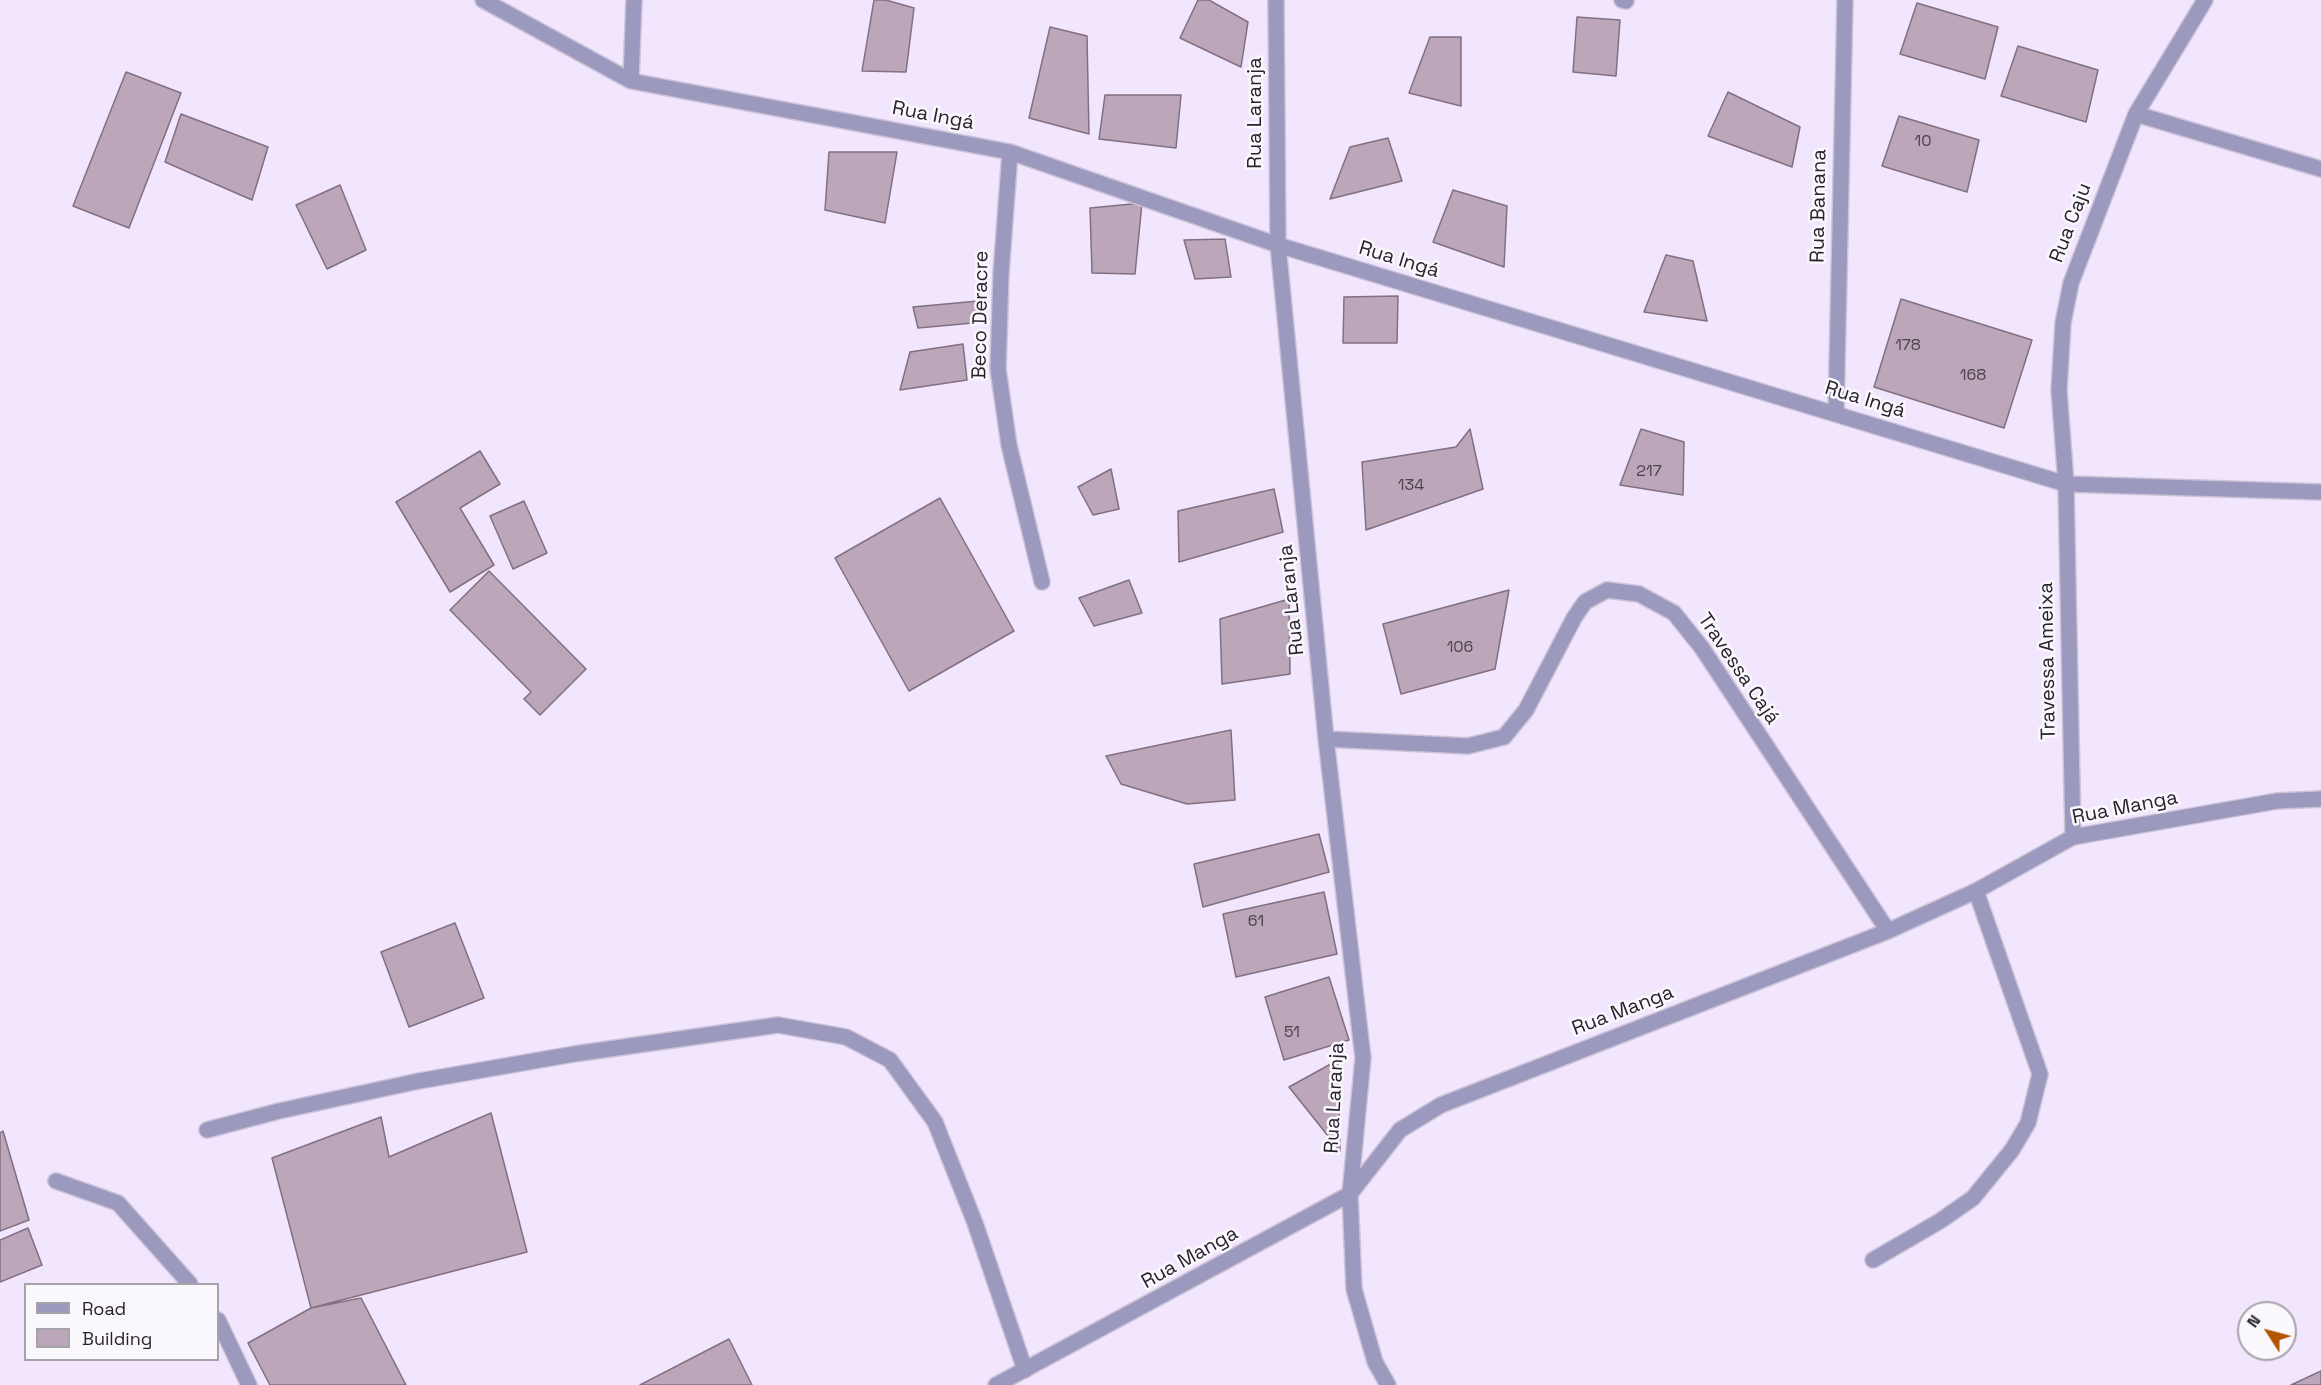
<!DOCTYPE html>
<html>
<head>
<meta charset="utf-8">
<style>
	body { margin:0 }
	#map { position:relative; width:2321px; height:1385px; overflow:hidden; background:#f2e6fe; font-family:"Space Grotesk",sans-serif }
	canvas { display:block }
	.legend { position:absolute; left:24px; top:1283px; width:195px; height:78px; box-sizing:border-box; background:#faf8fd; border:2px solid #a6a2a9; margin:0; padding:8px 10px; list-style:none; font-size:18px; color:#27222b }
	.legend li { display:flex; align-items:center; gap:12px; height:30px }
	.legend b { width:30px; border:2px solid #a6a2a9 }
	.north { position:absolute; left:2237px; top:1301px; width:60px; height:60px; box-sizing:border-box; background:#faf8fd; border:2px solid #a6a2a9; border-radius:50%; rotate:306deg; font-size:16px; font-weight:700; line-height:24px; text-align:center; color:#27222b }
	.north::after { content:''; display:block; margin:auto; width:21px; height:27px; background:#b25401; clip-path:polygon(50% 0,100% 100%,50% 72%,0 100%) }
</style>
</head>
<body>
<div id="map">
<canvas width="2321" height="1385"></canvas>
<ul class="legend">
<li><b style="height:8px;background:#9b99be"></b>Road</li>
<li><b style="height:16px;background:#bba7b9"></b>Building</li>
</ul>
<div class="north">N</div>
</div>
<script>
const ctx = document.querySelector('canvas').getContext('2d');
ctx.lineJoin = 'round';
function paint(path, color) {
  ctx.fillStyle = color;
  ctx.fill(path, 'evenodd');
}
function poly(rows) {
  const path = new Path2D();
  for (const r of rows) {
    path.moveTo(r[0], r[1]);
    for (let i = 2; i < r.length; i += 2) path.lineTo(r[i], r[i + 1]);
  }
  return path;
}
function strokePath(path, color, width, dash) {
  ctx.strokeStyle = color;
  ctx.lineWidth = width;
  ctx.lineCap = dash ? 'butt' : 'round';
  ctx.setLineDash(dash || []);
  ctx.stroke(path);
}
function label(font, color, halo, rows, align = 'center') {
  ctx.font = font + ' "Space Grotesk",sans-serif';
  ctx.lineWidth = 5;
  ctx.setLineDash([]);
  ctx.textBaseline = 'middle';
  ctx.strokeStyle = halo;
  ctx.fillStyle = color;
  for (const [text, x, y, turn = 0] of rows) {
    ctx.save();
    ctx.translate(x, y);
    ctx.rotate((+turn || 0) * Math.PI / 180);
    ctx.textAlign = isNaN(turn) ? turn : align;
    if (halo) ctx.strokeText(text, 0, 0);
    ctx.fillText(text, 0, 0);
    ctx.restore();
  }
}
const building = poly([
	[874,0,886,0,914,8,906,72,862,71,874,0],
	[1198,0,1209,0,1248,22,1241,67,1180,38,1198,0],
	[1917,3,1998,27,1985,79,1900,54,1917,3],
	[1577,17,1620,20,1616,76,1573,72,1577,17],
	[1050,27,1087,36,1089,134,1029,118,1050,27],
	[1430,37,1461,37,1461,106,1409,93,1430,37],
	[2018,46,2098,70,2086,122,2001,96,2018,46],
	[126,72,181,93,129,228,73,206,126,72],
	[1728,92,1800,127,1792,167,1708,136,1728,92],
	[1105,95,1181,95,1176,148,1099,139,1105,95],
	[181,114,268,147,252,200,165,162,181,114],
	[1899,116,1979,140,1967,192,1882,166,1899,116],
	[1388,138,1402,181,1330,199,1350,147,1388,138],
	[829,152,897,152,885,223,825,210,829,152],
	[340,185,366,250,327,269,296,205,340,185],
	[1453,190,1507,206,1504,267,1433,242,1453,190],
	[1142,203,1135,274,1092,273,1090,208,1142,203],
	[1225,239,1231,277,1195,279,1184,240,1225,239],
	[1666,255,1693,261,1707,321,1644,312,1666,255],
	[1398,296,1397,343,1343,343,1344,297,1398,296],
	[1901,299,2032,340,2004,428,1874,387,1901,299],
	[978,301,973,323,918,328,913,307,978,301],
	[963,344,967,380,900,390,910,352,963,344],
	[1470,429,1483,489,1366,530,1362,462,1456,447,1470,429],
	[1641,429,1684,442,1683,495,1620,485,1641,429],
	[480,451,500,484,460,508,494,565,450,592,396,502,480,451],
	[1111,469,1119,509,1093,515,1078,487,1111,469],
	[1274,489,1283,532,1179,562,1178,511,1274,489],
	[940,498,1014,631,909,691,835,558,940,498],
	[524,501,547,553,513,569,490,516,524,501],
	[489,571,586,669,540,715,524,699,531,692,450,610,489,571],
	[1129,580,1142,613,1094,626,1079,598,1129,580],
	[1509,590,1495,669,1401,694,1383,624,1509,590],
	[1289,599,1290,674,1222,684,1220,619,1289,599],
	[1231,730,1235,800,1187,804,1121,784,1106,756,1231,730],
	[1319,834,1329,872,1203,907,1194,864,1319,834],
	[1324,892,1337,954,1236,977,1223,914,1324,892],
	[455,923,484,998,409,1027,381,952,455,923],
	[1329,977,1349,1040,1284,1060,1265,997,1329,977],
	[1338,1060,1340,1151,1289,1087,1338,1060],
	[491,1113,527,1252,311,1308,272,1158,381,1117,389,1157,491,1113],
	[3,1131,29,1220,0,1231,0,1133,3,1131],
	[28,1228,42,1265,0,1282,0,1240,28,1228],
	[361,1298,406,1385,270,1385,248,1343,311,1308,361,1298],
	[729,1339,752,1385,640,1385,729,1339],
	[2321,1371,2321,1385,2291,1385,2321,1371]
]);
const service = poly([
	[207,1130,279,1111,419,1081,574,1054,778,1025,846,1037,890,1060,935,1122,975,1223,1025,1370],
	[1873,1260,1940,1221,1973,1198,2012,1150,2028,1123,2040,1074,1976,891]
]);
const minor = poly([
	[483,0,631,81,1010,152,1278,245,2066,484,2321,492],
	[1276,0,1278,245,1326,739,1363,1058,1350,1194,1354,1289,1375,1362,1388,1385],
	[1622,0,1626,1],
	[631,81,634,0],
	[2136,114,2321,169],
	[1010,152,1001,274,998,369,1009,445,1042,582],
	[1836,413,1845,0],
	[1326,739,1468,746,1504,737,1526,710,1574,618,1585,602,1607,590,1639,594,1674,613,1702,648,1888,931],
	[2073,837,2066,484,2059,390,2063,323,2071,283,2136,114,2205,0],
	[56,1181,118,1203,190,1284],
	[218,1320,249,1385],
	[996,1385,1350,1194,1400,1130,1441,1105,1888,931,1976,891,2073,837,2277,801,2321,799]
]);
const numberNames = [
	["10",1923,142],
	["178",1908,346],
	["168",1973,376],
	["217",1649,472],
	["134",1411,486],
	["106",1460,648],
	["61",1256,922],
	["51",1292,1033]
];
const streetNames = [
	["Rua Laranja",1256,113,-90],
	["Rua Ingá",933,116,11],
	["Rua Banana",1819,206,-89],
	["Rua Caju",2071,223,-69],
	["Rua Ingá",1399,260,17],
	["Beco Deracre",981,315,-89],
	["Rua Ingá",1865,400,17],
	["Rua Laranja",1292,600,-96],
	["Travessa Ameixa",2048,661,-91],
	["Travessa Cajá",1738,669,56],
	["Rua Manga",2125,808,-11],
	["Rua Manga",1623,1011,-21],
	["Rua Laranja",1335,1098,-87],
	["Rua Manga",1190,1258,-29]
];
paint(building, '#bba7b9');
strokePath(building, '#826f80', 1.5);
strokePath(service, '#cdc3d8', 18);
strokePath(minor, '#cdc3d8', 18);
strokePath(service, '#9b99be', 15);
strokePath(minor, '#9b99be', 15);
label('16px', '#4c434e', null, numberNames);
label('20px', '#27222b', '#faf8fd', streetNames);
</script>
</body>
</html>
